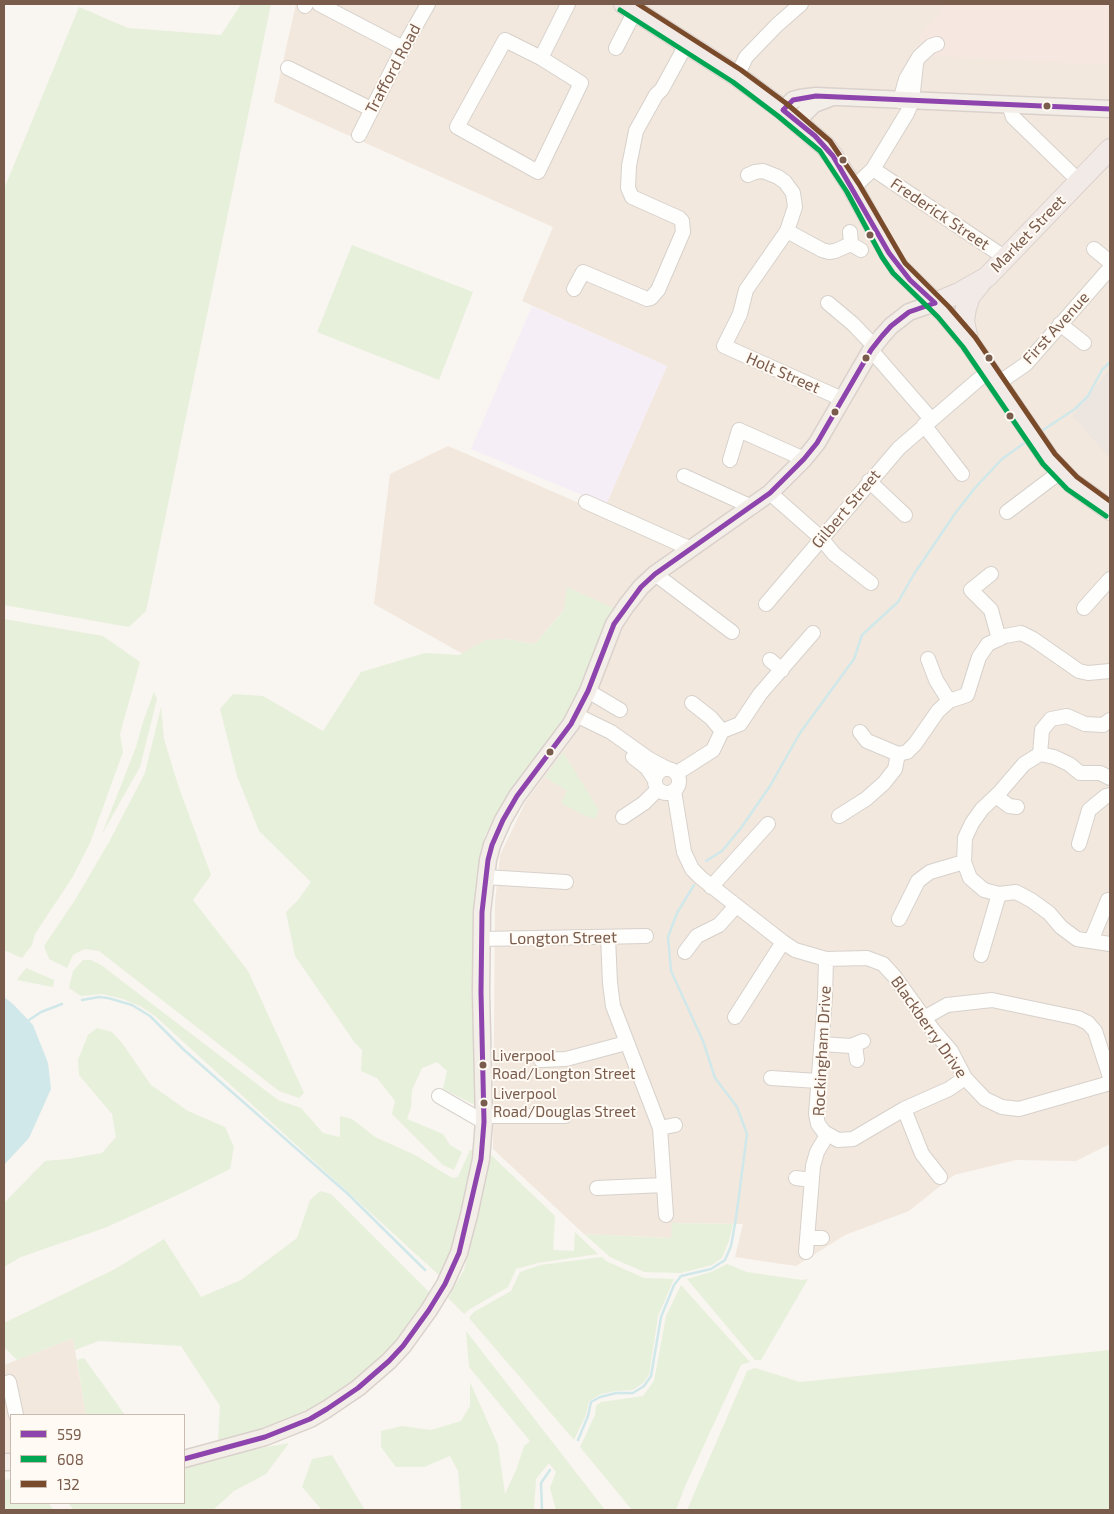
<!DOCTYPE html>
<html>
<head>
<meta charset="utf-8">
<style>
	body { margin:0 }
	#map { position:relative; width:1114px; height:1514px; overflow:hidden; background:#f9f5f0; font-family:"Exo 2",sans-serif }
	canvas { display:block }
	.frame { position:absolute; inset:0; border:5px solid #7a5c4d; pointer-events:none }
	.legend { position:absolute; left:10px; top:1414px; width:175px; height:90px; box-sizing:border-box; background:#fffaf3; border:1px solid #cabbb1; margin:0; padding:6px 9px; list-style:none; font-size:15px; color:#7a5c4d }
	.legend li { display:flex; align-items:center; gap:10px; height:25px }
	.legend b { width:25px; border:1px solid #cabbb1 }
</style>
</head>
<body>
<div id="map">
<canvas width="1114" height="1514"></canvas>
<div class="frame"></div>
<ul class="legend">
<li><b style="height:6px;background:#8e44ad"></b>559</li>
<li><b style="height:6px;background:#00a651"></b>608</li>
<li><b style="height:6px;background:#7a4b2a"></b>132</li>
</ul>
</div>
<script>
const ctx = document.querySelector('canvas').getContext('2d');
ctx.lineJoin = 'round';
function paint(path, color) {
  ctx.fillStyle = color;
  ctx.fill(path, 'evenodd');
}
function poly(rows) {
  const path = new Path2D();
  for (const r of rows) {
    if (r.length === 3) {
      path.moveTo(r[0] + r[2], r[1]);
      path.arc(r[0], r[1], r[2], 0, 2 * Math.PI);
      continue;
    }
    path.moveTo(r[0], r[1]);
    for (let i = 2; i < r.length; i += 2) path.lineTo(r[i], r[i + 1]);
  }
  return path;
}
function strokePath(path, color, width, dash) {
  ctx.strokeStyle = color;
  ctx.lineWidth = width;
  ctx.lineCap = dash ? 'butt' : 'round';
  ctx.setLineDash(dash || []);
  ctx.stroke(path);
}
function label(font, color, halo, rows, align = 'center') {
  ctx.font = font + ' "Exo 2",sans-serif';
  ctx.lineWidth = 4;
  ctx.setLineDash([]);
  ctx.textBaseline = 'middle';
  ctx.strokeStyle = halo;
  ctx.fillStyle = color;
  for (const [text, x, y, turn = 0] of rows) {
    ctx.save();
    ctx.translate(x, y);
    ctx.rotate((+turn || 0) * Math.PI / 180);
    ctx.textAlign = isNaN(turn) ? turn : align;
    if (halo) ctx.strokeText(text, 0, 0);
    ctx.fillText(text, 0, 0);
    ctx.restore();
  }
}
const residential = poly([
	[296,4,1110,4,1110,1144,1076,1161,1016,1160,954,1175,909,1211,845,1235,796,1266,735,1257,743,1224,673,1223,671,1238,584,1234,493,1149,495,902,500,855,526,801,578,731,626,615,564,610,535,644,506,639,463,654,374,604,390,474,448,446,602,513,667,366,522,301,553,227,274,102],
	[73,1338,86,1415,11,1415,11,1456,4,1456,4,1365]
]);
const commercial = poly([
	[943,4,1110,4,1110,65,935,56,917,37,938,17]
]);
const industrial = poly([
	[1110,369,1110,458,1073,416]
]);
const education = poly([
	[532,306,667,366,606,505,471,449]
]);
const green = poly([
	[241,4,271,4,146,611,129,627,4,605,4,189,79,7,128,28,221,35],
	[352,245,473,292,439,380,317,332],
	[567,587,615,609,575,705,485,835,477,873,473,998,475,1105,443,1089,447,1071,437,1062,422,1068,412,1090,411,1107,407,1119,443,1134,450,1145,462,1152,454,1170,443,1165,392,1114,395,1101,377,1078,361,1071,362,1050,355,1043,295,956,286,912,298,900,311,882,259,831,237,776,220,709,233,694,263,696,323,731,361,672,425,653,459,655,486,640,506,639,535,644,564,610],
	[4,619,103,636,140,662,120,734,123,752,90,843,72,878,35,934,32,945,22,958,4,950],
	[154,692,157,699,140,767,102,834,136,747,143,722],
	[161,707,164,739,178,785,211,875,193,900,248,971,304,1093,299,1098,279,1091,99,951,84,949,73,955,67,968,49,959,44,946,75,900,109,842,145,773],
	[563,752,599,810,595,819,585,816,561,803,567,791,545,777],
	[83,960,91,960,101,965,278,1100,301,1108,323,1133,340,1137,340,1116,352,1119,375,1137,415,1155,452,1178,458,1177,470,1150,476,1150,456,1239,441,1277,155,1016,140,1006,123,999,102,994,81,996,69,988,73,971],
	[26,968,54,980,53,987,17,980],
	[97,1028,112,1032,122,1043,151,1085,188,1111,225,1127,234,1147,230,1169,184,1192,107,1227,21,1257,4,1267,4,1203,45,1161,68,1159,102,1153,116,1137,112,1114,79,1075,78,1060,88,1035],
	[490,1154,555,1216,553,1250,574,1251,575,1232,598,1254,538,1263,516,1269,508,1287,470,1309,464,1314,448,1298,464,1270,484,1190],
	[320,1191,331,1194,432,1295,402,1338,367,1378,314,1412,258,1433,218,1440,220,1406,181,1346,99,1341,75,1350,73,1338,17,1360,4,1347,4,1323,115,1269,164,1239,201,1297,241,1280,297,1238,310,1200],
	[672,1223,733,1224,729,1241,722,1258,712,1265,681,1273,644,1272,610,1257,584,1234,671,1238],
	[602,1257,606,1261,644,1278,674,1279,658,1316,649,1375,643,1383,633,1390,616,1391,601,1394,589,1401,586,1415,574,1440,469,1318,474,1312,511,1291,520,1272,540,1265],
	[727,1264,747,1272,802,1280,808,1279,761,1360,755,1360,687,1279,711,1272],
	[681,1285,750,1362,741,1365,686,1484,676,1510,632,1510,580,1447,595,1415,596,1406,601,1402,643,1396,654,1381,666,1316],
	[466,1331,568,1462,605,1510,556,1510,550,1488,556,1472,549,1463,536,1479,534,1510,460,1510,461,1507,458,1471,450,1456,424,1467,396,1467,381,1447,381,1431,402,1426,431,1430,461,1421,470,1406,470,1382,498,1445,505,1494,517,1468,524,1446,530,1441,469,1367],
	[1110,1350,1110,1510,687,1510,747,1371,755,1368,800,1382],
	[84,1358,125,1415,86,1415,77,1360],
	[289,1443,266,1474,234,1491,213,1510,74,1510,68,1503,184,1503,184,1462],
	[332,1455,357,1497,365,1510,322,1510,302,1487,312,1459],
	[11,1479,11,1503,48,1503,54,1510,4,1510,4,1480]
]);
const water = poly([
	[4,997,13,1004,33,1025,48,1063,51,1089,29,1138,4,1165]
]);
const stream = poly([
	[1040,432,1075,409,1088,396,1102,370,1110,362],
	[706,861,722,851,741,828,770,786,800,733,854,659,862,635,898,602,914,574,954,515,974,489,1002,459,1027,441],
	[82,1000,99,997,108,998,132,1005,150,1016,183,1049,348,1194,425,1270],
	[29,1020,41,1012,62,1004],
	[578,1440,588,1416,591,1402,600,1397,616,1393,633,1393,644,1386,651,1376,661,1317,674,1285,681,1276,711,1269,725,1260,731,1246,736,1218,747,1134,737,1107,715,1078,703,1041,671,971,668,937,677,913,694,885],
	[542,1510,541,1483,550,1470]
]);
const minor = poly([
	[319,4,403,48],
	[305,6,306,4],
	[505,40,541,58,581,83,538,172,457,127,505,40],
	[616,48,635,11],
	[541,58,568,4],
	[288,68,371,109],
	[737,76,746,57,777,25,801,4],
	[900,101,906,79,919,57,931,46,937,44],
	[1009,105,1013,117,1079,181],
	[359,135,403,48,428,4],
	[873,169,1007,259],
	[748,175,755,172,763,171,778,177,785,182,793,193,795,207,787,231,746,290,740,314,724,346,842,399],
	[853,188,873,169,907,113,912,101,916,64],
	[787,231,822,250,829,252,835,251,851,244],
	[850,232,851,244,861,250],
	[1094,249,1110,262],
	[574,289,583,272,647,299,651,298,658,290,683,232,682,221,679,218,632,197,628,188,629,166,636,131,656,95,662,89,687,43],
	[828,303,853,324,874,346],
	[1060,324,1084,343],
	[871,350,931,419],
	[997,384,1026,364,1110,268],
	[924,425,962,474],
	[730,460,739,430,804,459],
	[684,476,752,507],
	[869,481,905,515],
	[770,493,821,538,834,554,871,583],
	[586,502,691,549],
	[1007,512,1060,472],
	[655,574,732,632],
	[991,574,971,590,991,610,999,639],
	[766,604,899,448,979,379],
	[1084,608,1110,579],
	[928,659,936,680,949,701],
	[770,660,782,670],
	[588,691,620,710],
	[692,703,711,718,722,731],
	[576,715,611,732,649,759,666,768],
	[860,732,867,741,898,754],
	[1040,754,1024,764,999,793,982,809,972,823,965,838,964,862,970,878,984,890,999,894,1016,892,1031,900,1049,913,1061,927,1077,939,1110,944],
	[1040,754,1042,730,1051,719,1067,716,1085,724,1103,725,1110,720],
	[1040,754,1054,757,1069,764,1080,773,1100,773,1110,778],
	[633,757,647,768,655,780],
	[667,781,12],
	[677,773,713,750,722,731,740,724,760,694,813,633],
	[674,791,684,852,692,869,701,878,783,942,795,950,826,959,867,958,883,964,894,976,933,1030,951,1051,965,1078,985,1099,1002,1107,1019,1109,1110,1083],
	[996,796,1009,806,1017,807],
	[839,816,866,799,884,783,895,769,898,754,907,752,915,744,938,711,949,701,967,695,979,657,988,644,1005,636,1021,633,1033,639,1079,671,1088,673,1110,671],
	[623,817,644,803,658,789],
	[1079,844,1089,810,1106,796,1110,795],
	[485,877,566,882],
	[711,887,768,824],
	[899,919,918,881,930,872,964,862],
	[608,937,610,983,613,1006,660,1128,666,1215],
	[481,939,646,936],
	[1091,941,1108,900],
	[685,952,697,936,719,925,736,906],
	[981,955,999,894],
	[826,959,825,997,816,1114,818,1124,824,1132,838,1140,853,1139,904,1109,949,1089,965,1078],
	[735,1017,783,942],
	[924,1018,947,1005,992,1000,1078,1018,1088,1023,1095,1031,1110,1077],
	[821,1044,851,1046,863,1041],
	[855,1045,857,1060],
	[541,1060,566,1059,626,1043],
	[771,1078,818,1081],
	[439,1096,484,1122],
	[904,1109,922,1154,940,1177],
	[484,1116,565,1116],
	[660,1128,675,1125],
	[796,1178,811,1180],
	[597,1188,664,1185],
	[807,1238,822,1238],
	[806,1252,813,1166,817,1152,827,1135],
	[9,1382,16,1415]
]);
const major = poly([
	[783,110,793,100,800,98,816,96,1110,109],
	[797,121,814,104,830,98],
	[184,1459,265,1437,310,1419,327,1409,358,1388,389,1361,403,1346,429,1310,445,1284,459,1253,469,1215,481,1159,484,1122,481,992,482,912,488,860,492,845,503,820,517,796,571,724,588,691,614,624,626,606,641,587,655,574,770,493,804,459,817,443,871,350,882,336,891,326,909,312,935,303],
	[4,1462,11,1462]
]);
const highway = poly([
	[624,4,737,76,783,110,825,146,833,156,853,188,889,253,899,268,944,312,969,342,1049,459,1072,483,1110,510],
	[935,303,959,293,987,277,1110,149],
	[968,340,964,321,966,308,970,296,980,284]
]);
const bus1 = poly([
	[935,303,910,280,889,253,833,156,815,136,783,110,793,100,816,96,1110,109],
	[184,1459,265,1437,310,1419,327,1409,358,1388,389,1361,403,1346,429,1310,445,1284,459,1253,481,1159,484,1122,481,992,482,912,488,860,492,845,503,820,517,796,571,724,588,691,614,624,641,587,655,574,770,493,804,459,817,443,871,350,882,336,891,326,909,312,935,303]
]);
const bus2 = poly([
	[620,10,733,82,778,116,820,151,847,192,882,257,893,273,938,317,963,347,1043,464,1067,489,1106,516]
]);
const bus3 = poly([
	[638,4,741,70,787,104,830,141,859,184,905,263,949,307,975,337,1055,454,1077,477,1110,501]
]);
const markers = [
	[1047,106,4.5,"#7a5c4d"],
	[843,160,4.5,"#7a5c4d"],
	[870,235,4.5,"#7a5c4d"],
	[866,358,4.5,"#7a5c4d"],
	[989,358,4.5,"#7a5c4d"],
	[835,412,4.5,"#7a5c4d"],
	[1010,416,4.5,"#7a5c4d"],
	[550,752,4.5,"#7a5c4d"],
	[483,1065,4.5,"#7a5c4d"],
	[484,1103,4.5,"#7a5c4d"]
];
const busNames = [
	["Liverpool",492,1056],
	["Road/Longton Street",492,1074],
	["Liverpool",493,1094],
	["Road/Douglas Street",493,1112]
];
const streetNames = [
	["Trafford Road",393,69,-62],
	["Frederick Street",940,214,34],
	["Market Street",1028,234,-46],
	["First Avenue",1056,328,-48],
	["Holt Street",783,373,24],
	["Gilbert Street",846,509,-50],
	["Longton Street",563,938,-1],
	["Blackberry Drive",929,1027,55],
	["Rockingham Drive",822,1051,-87]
];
paint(residential, '#f2e8de');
paint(commercial, '#f6e8e1');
paint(industrial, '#ede5e0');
paint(education, '#f6eef6');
paint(green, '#e7f0db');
paint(water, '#d0e8ea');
strokePath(stream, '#d0e8ea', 2.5);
strokePath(minor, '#d7d1cb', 16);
strokePath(major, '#dad1cc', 19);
strokePath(highway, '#dad1cc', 22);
strokePath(minor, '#fefefd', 14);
strokePath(major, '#f3eee8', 16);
strokePath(highway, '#f2eae7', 20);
strokePath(bus1, '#8e44ad', 5);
strokePath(bus2, '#00a651', 5);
strokePath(bus3, '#7a4b2a', 5);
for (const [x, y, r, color] of markers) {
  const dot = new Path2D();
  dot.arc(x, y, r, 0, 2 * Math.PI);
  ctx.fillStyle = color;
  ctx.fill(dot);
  strokePath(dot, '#fffaf3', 2);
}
label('15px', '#7a5c4d', '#fffaf3', busNames, 'left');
label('16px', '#7a5c4d', '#fffaf3', streetNames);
</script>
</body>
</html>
